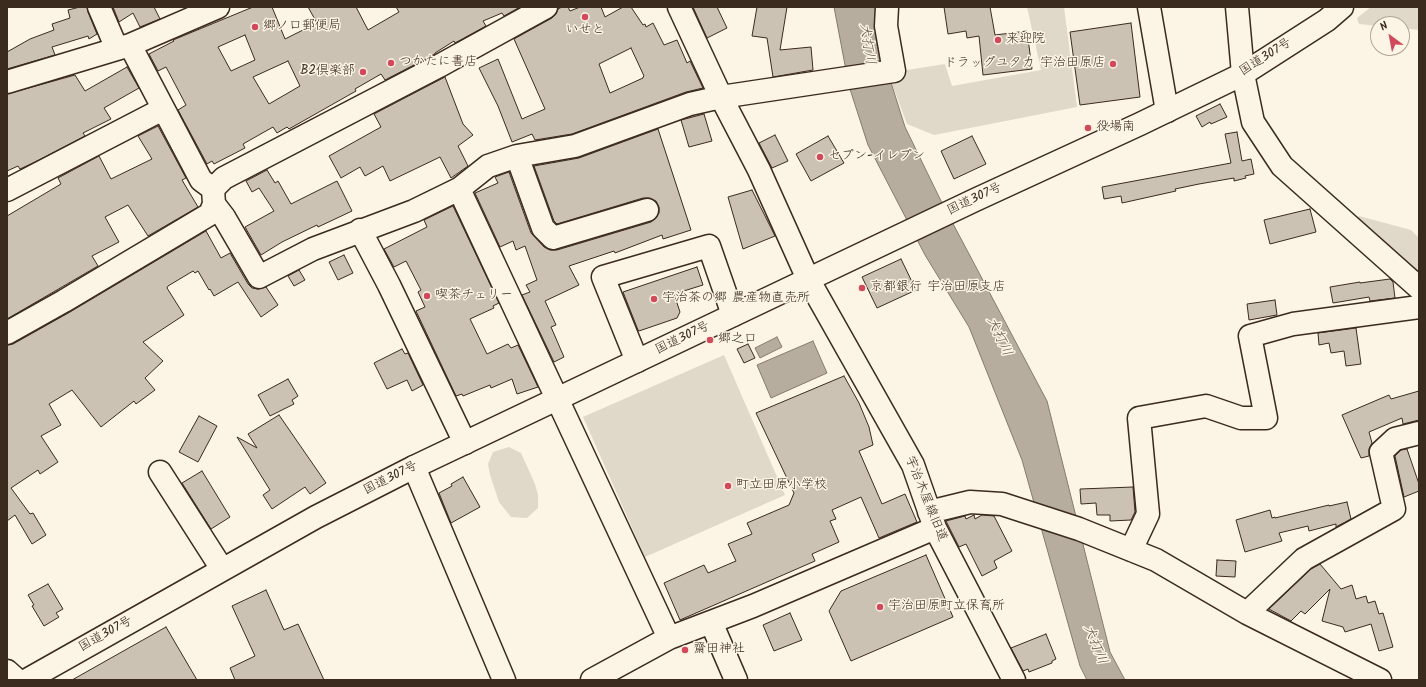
<!DOCTYPE html>
<html>
<head>
<meta charset="utf-8">
<style>
	body { margin:0 }
	#map { position:relative; width:1426px; height:687px; overflow:hidden; background:#fcf5e5; font-family:Kalam,sans-serif }
	canvas { display:block }
	.frame { position:absolute; inset:0; border:8px solid #3b2a1e; pointer-events:none }
	.north { position:absolute; left:1370px; top:16px; width:40px; height:40px; box-sizing:border-box; background:#fcf5e5; border:1px solid #afa495; border-radius:50%; rotate:328deg; font-size:11px; font-weight:700; line-height:16px; text-align:center; color:#3b2a1e }
	.north::after { content:''; display:block; margin:auto; width:14px; height:18px; background:#d1495b; clip-path:polygon(50% 0,100% 100%,50% 72%,0 100%) }
</style>
</head>
<body>
<div id="map">
<canvas width="1426" height="687"></canvas>
<div class="frame"></div>
<div class="north">N</div>
</div>
<script>
const ctx = document.querySelector('canvas').getContext('2d');
ctx.lineJoin = 'round';
function paint(path, color) {
  ctx.fillStyle = color;
  ctx.fill(path, 'evenodd');
}
function poly(rows) {
  const path = new Path2D();
  for (const r of rows) {
    path.moveTo(r[0], r[1]);
    for (let i = 2; i < r.length; i += 2) path.lineTo(r[i], r[i + 1]);
  }
  return path;
}
function strokePath(path, color, width, dash) {
  ctx.strokeStyle = color;
  ctx.lineWidth = width;
  ctx.lineCap = dash ? 'butt' : 'round';
  ctx.setLineDash(dash || []);
  ctx.stroke(path);
}
function label(font, color, halo, rows, align = 'center') {
  ctx.font = font + ' Kalam,"Klee One",sans-serif';
  ctx.lineWidth = 3;
  ctx.setLineDash([]);
  ctx.textBaseline = 'middle';
  ctx.strokeStyle = halo;
  ctx.fillStyle = color;
  for (const [text, x, y, turn = 0] of rows) {
    ctx.save();
    ctx.translate(x, y);
    ctx.rotate((+turn || 0) * Math.PI / 180);
    ctx.textAlign = isNaN(turn) ? turn : align;
    if (halo) ctx.strokeText(text, 0, 0);
    ctx.fillText(text, 0, 0);
    ctx.restore();
  }
}
const green = poly([
	[1027,7,1064,7,1077,107,934,135,907,124,888,73,945,64,952,86,1041,70],
	[1371,7,1419,7,1419,30,1402,28,1402,24,1378,24,1378,26,1359,24,1357,18],
	[1359,216,1411,230,1419,238,1419,273,1356,220],
	[724,355,785,495,645,557,583,417],
	[509,447,521,453,535,484,538,495,538,508,527,518,511,517,499,502,490,475,488,464,493,452]
]);
const water = poly([
	[834,7,888,7,888,73,905,127,942,203,1047,401,1110,652,1125,680,1087,680,1080,666,1022,460,969,327,925,255,868,145,849,86,834,7],
	[777,337,782,347,760,358,755,348,777,337],
	[813,341,827,373,771,398,757,365,813,341]
]);
const building = poly([
	[80,7,87,7,88,12,97,34,89,39,88,36,52,47,55,55,7,69,7,52,30,39,54,30,52,24,70,18,68,10,80,7],
	[113,7,154,7,160,19,140,27,133,13,119,22,113,7],
	[253,7,272,7,285,39,317,23,308,7,356,7,368,30,399,12,396,7,520,7,504,16,502,13,483,21,486,26,455,43,454,41,435,53,435,54,385,80,381,74,355,89,356,91,289,129,287,127,277,133,273,127,243,144,245,148,214,164,212,161,207,164,178,110,186,105,166,67,158,71,149,54,174,41,173,40,253,7],
	[245,35,255,60,231,71,218,47,245,35],
	[288,61,300,86,269,104,253,77,288,61],
	[562,7,568,7,570,11,580,7,601,7,605,17,623,7,631,7,643,25,645,24,646,27,653,23,664,45,677,40,687,63,690,61,703,88,686,92,572,134,535,140,532,134,512,142,498,106,479,68,498,59,522,119,545,109,514,39,552,18,556,14,558,9,562,7],
	[631,48,644,76,643,77,643,78,610,93,599,64,631,48],
	[693,7,717,7,727,28,707,38,693,7],
	[757,7,787,7,780,50,811,47,813,70,773,77,767,38,752,36,757,7],
	[944,7,990,7,995,35,1027,31,1032,69,983,75,979,36,967,38,966,31,948,34,944,7],
	[1131,23,1140,97,1080,105,1070,32,1131,23],
	[127,67,139,88,104,108,111,119,83,133,85,136,35,162,20,169,18,166,7,171,7,94,75,75,85,91,127,67],
	[445,77,463,124,473,135,458,146,468,166,451,178,440,157,390,181,383,166,365,176,360,167,341,178,329,156,381,127,374,114,445,77],
	[1220,104,1227,117,1211,124,1210,122,1202,127,1196,116,1220,104],
	[704,114,712,141,689,147,681,120,704,114],
	[158,126,186,178,182,180,198,207,148,236,128,205,105,217,119,242,92,256,98,266,7,319,7,216,61,184,58,178,99,156,111,179,152,159,138,136,158,126],
	[658,129,691,230,663,239,662,235,615,253,614,251,569,266,579,285,545,301,556,325,551,327,564,357,554,362,522,295,530,292,526,285,537,280,525,246,516,250,513,241,500,247,475,193,498,183,495,177,509,172,531,233,544,247,550,250,557,250,651,222,656,218,659,213,659,207,656,201,650,198,643,198,557,224,554,221,534,166,579,158,658,129],
	[1237,132,1242,161,1251,159,1254,174,1245,176,1246,178,1234,181,1234,178,1199,184,1175,189,1176,191,1122,203,1121,196,1104,199,1102,187,1231,163,1225,134,1237,132],
	[775,135,788,161,772,168,759,143,775,135],
	[828,136,844,163,811,181,796,154,828,136],
	[972,136,986,164,954,179,941,151,972,136],
	[267,170,275,183,278,181,291,204,337,181,352,211,318,227,317,225,282,242,261,255,245,227,274,211,259,188,252,192,246,181,267,170],
	[752,190,775,236,743,249,728,197,752,190],
	[453,206,499,303,493,306,494,308,470,319,487,354,508,344,511,348,518,345,538,387,517,394,512,379,491,388,490,385,463,396,462,394,456,396,416,311,425,307,418,292,421,290,406,261,394,267,384,249,427,227,424,220,453,206],
	[1310,209,1316,232,1270,244,1264,220,1310,209],
	[206,231,221,258,230,253,248,284,252,288,258,289,266,287,278,305,261,317,238,282,214,296,210,289,209,290,198,271,195,273,193,271,168,286,167,288,184,315,143,342,163,361,145,378,155,390,136,404,134,401,101,427,72,390,49,404,61,425,41,436,58,462,40,474,38,470,11,488,30,514,33,513,46,535,32,544,15,515,7,521,7,345,13,344,70,312,206,231],
	[344,255,353,273,338,280,329,262,344,255],
	[901,259,916,290,877,308,862,277,901,259],
	[697,267,703,285,674,294,680,312,677,318,639,331,638,330,623,292,697,267],
	[299,270,305,280,294,286,288,276,299,270],
	[1390,279,1393,282,1395,298,1370,301,1369,297,1333,303,1330,287,1360,282,1360,283,1390,279],
	[1275,300,1277,315,1249,320,1247,304,1275,300],
	[1356,328,1361,364,1346,366,1344,351,1331,353,1329,343,1319,345,1318,333,1356,328],
	[748,344,755,358,744,363,737,349,748,344],
	[402,349,405,354,408,353,423,385,412,391,407,380,387,389,374,363,402,349],
	[844,376,859,403,869,427,873,445,859,451,882,504,905,494,917,522,879,538,861,497,832,510,836,519,830,521,839,542,812,554,815,561,680,620,664,583,704,565,708,573,736,561,728,544,752,534,747,523,789,505,794,493,756,413,844,376],
	[288,379,298,396,292,400,294,404,270,416,258,395,288,379],
	[1419,391,1419,420,1403,424,1402,418,1369,432,1372,443,1369,449,1369,456,1361,458,1342,415,1389,395,1391,399,1419,391],
	[279,415,326,483,310,494,305,487,272,509,263,495,270,490,237,437,257,448,248,434,279,415],
	[199,416,217,426,198,462,179,452,199,416],
	[1407,449,1419,484,1419,491,1404,497,1395,456,1401,450,1407,449],
	[202,471,230,517,211,529,182,483,202,471],
	[463,477,480,507,451,523,439,493,452,486,451,484,463,477],
	[1133,487,1135,512,1131,520,1110,521,1110,515,1097,515,1096,503,1081,504,1080,489,1133,487],
	[1347,502,1351,519,1336,527,1336,524,1309,531,1308,526,1279,533,1282,541,1245,552,1236,520,1270,510,1272,518,1275,517,1275,518,1329,505,1329,506,1347,502],
	[974,515,975,519,982,515,994,516,1012,551,994,561,997,568,982,576,966,544,959,547,946,521,965,516,966,519,974,515],
	[926,555,953,617,851,661,829,611,841,591,926,555],
	[1217,560,1236,561,1235,577,1216,576,1217,560],
	[1320,564,1341,589,1352,585,1356,599,1366,596,1368,603,1375,601,1379,614,1383,613,1393,647,1379,651,1371,624,1345,632,1343,627,1322,621,1330,589,1305,614,1301,611,1291,621,1269,609,1311,569,1320,564],
	[48,584,63,609,56,613,59,617,44,626,32,606,34,605,28,595,48,584],
	[266,590,284,630,298,624,324,680,235,680,230,668,255,656,232,606,266,590],
	[790,613,802,640,774,651,763,625,790,613],
	[166,627,197,680,72,680,166,627],
	[1046,634,1056,659,1052,661,1052,663,1029,672,1028,669,1023,671,1011,648,1046,634]
]);
const minor = poly([
	[99,7,117,49],
	[679,7,721,97,759,170,808,279,913,465,935,528,1014,680],
	[1149,7,1167,111],
	[1237,7,1243,74,1253,122,1282,166,1419,288],
	[130,45,201,180,213,189,214,204,224,217,259,277,313,249,414,211,459,189,488,166,517,156,575,146,690,104,721,97,894,71,886,26,887,7],
	[7,82,130,45,218,7],
	[517,156,543,228,553,238,647,210],
	[213,189,224,178,439,66,546,7],
	[459,189,669,638],
	[7,190,163,109],
	[360,230,389,285,465,443],
	[7,333,64,301,210,214,214,204],
	[637,361,603,277,709,246,733,315],
	[414,467,504,680],
	[160,472,222,569],
	[929,512,970,502,1002,504,1079,529,1156,560,1247,613,1380,680],
	[1131,550,1148,514,1139,418,1206,406,1241,418,1266,418,1250,336,1293,324,1419,307],
	[1247,613,1304,559,1394,509,1381,452,1395,439,1419,433],
	[711,622,736,680],
	[7,671,17,680],
	[592,680,669,638,753,606,935,528]
]);
const highway = poly([
	[27,680,316,517,414,467,975,200,1140,124,1243,74,1327,20,1342,7]
]);
const markers = [
	[585,17,4,"#d1495b"],
	[255,27,4,"#d1495b"],
	[998,40,4,"#d1495b"],
	[391,63,4,"#d1495b"],
	[1113,64,4,"#d1495b"],
	[363,72,4,"#d1495b"],
	[1088,128,4,"#d1495b"],
	[820,157,4,"#d1495b"],
	[862,288,4,"#d1495b"],
	[427,296,4,"#d1495b"],
	[654,299,4,"#d1495b"],
	[710,340,4,"#d1495b"],
	[728,486,4,"#d1495b"],
	[880,607,4,"#d1495b"],
	[685,650,4,"#d1495b"]
];
const poiNames = [
	["郷ノ口郵便局",263,27],
	["いせと",585,31,"center"],
	["来迎院",1006,40],
	["つかたに書店",399,63],
	["ドラッグユタカ 宇治田原店",1105,64,"right"],
	["B2倶楽部",355,72,"right"],
	["役場南",1096,128],
	["セブン-イレブン",828,157],
	["京都銀行 宇治田原支店",870,288],
	["喫茶チェリー",435,296],
	["宇治茶の郷 農産物直売所",662,299],
	["郷之口",718,340],
	["町立田原小学校",736,486],
	["宇治田原町立保育所",888,607],
	["齋田神社",693,650]
];
const streetNames = [
	["国道307号",1266,58,-32],
	["国道307号",975,200,-25],
	["国道307号",683,339,-26],
	["国道307号",391,479,-27],
	["宇治木屋線旧道",925,499,68],
	["国道307号",106,635,-29]
];
const waterNames = [
	["犬打川",866,44,81],
	["犬打川",998,337,65],
	["犬打川",1094,645,68]
];
paint(green, '#e0d8c8');
paint(water, '#b7ad9e');
strokePath(water, '#85796b', 1);
paint(building, '#ccc2b3');
strokePath(building, '#3b2a1e', 1);
strokePath(minor, '#3b2a1e', 25);
strokePath(highway, '#3b2a1e', 25);
strokePath(minor, '#fcf5e5', 22);
strokePath(highway, '#fcf5e5', 22);
for (const [x, y, r, color] of markers) {
  const dot = new Path2D();
  dot.arc(x, y, r, 0, 2 * Math.PI);
  ctx.fillStyle = color;
  ctx.fill(dot);
  strokePath(dot, '#fcf5e5', 1.5);
}
label('13px', '#3b2a1e', '#fcf5e5', poiNames, 'left');
label('13px', '#3b2a1e', '#fcf5e5', streetNames);
label('italic 14px', '#605144', '#fcf5e5', waterNames);
</script>
</body>
</html>
